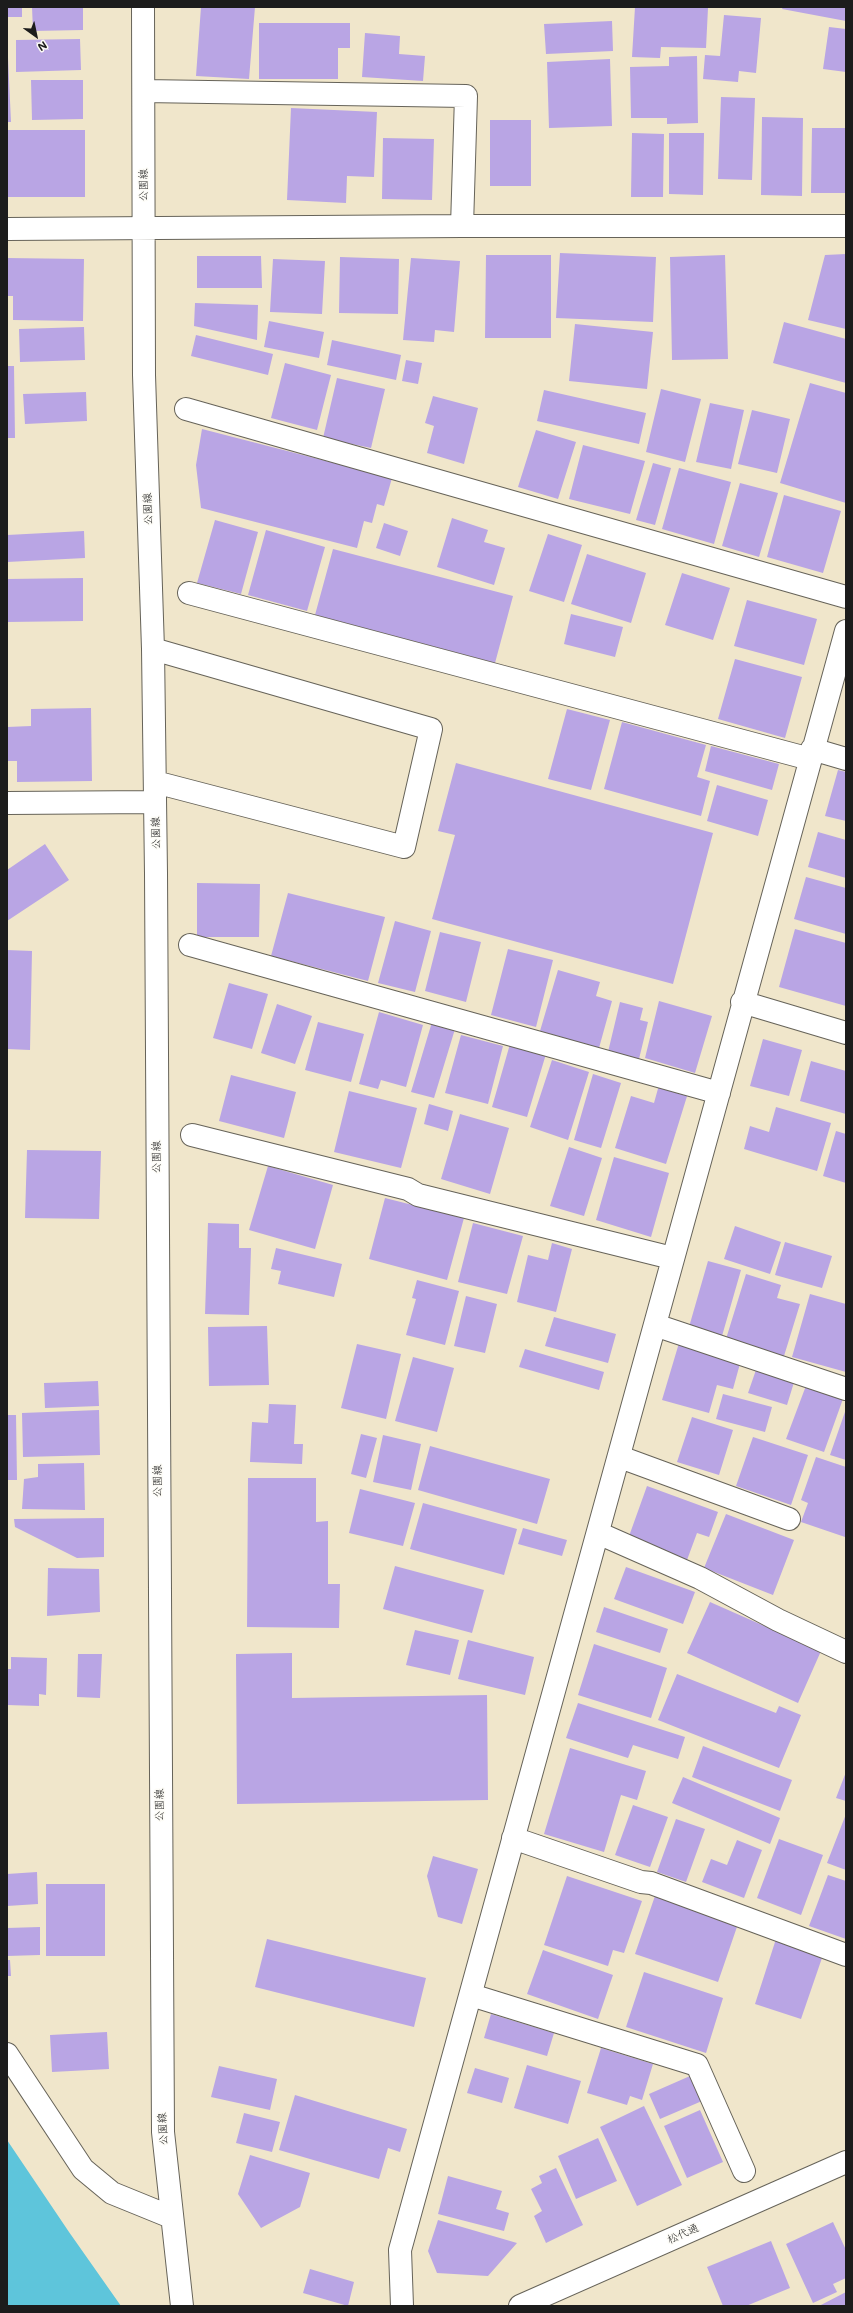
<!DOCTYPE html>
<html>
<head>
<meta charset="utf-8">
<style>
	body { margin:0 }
	#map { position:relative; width:853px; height:2313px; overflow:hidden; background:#f0e6cb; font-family:Mali,sans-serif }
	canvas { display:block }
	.frame { position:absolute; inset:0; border:8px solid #1c1c1c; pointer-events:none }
	.north { position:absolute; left:16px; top:16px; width:40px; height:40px; -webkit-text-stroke:3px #fdfcf7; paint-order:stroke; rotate:147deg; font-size:11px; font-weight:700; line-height:16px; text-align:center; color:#1c1c1c }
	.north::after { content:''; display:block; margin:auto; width:14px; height:18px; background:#1c1c1c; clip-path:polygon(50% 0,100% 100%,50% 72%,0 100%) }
</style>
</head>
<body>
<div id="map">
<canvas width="853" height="2313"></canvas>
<div class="frame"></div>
<div class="north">N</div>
</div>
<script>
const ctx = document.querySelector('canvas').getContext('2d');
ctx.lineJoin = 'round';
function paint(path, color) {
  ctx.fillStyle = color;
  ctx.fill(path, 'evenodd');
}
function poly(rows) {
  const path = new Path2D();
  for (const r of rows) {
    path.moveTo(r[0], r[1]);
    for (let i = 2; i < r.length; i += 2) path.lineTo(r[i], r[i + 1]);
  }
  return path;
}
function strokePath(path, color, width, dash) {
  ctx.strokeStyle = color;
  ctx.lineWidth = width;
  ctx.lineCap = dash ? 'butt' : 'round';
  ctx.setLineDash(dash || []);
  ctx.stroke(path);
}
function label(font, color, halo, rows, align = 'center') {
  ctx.font = font + ' Mali,"Klee One",sans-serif';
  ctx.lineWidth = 3;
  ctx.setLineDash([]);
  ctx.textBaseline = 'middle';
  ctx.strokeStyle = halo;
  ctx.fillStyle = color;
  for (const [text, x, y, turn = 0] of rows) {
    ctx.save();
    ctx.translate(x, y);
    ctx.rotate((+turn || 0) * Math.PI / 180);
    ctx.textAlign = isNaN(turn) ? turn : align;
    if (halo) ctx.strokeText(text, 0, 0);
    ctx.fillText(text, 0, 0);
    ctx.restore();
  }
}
const water = poly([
	[7,2140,69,2232,121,2306,7,2306]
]);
const building = poly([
	[7,7,22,7,22,17,7,17],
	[32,7,83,7,83,30,33,31],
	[201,7,255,7,249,79,196,76],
	[635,7,708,8,706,48,661,47,660,58,632,57],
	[783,7,846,7,846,21,782,9],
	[724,15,761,18,756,73,739,71,738,82,703,79,705,55,720,56],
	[612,21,613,51,546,54,544,24],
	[259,23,350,23,350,48,338,48,338,79,259,79],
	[829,27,846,29,846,72,823,69],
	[365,33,400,36,399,54,425,56,423,81,362,77],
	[7,36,11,122,7,122],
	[80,39,81,70,16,72,16,40],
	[697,56,698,123,667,124,667,118,631,118,630,67,669,66,669,57],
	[610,59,612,126,549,128,547,62],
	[31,80,83,80,83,119,32,120],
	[721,97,755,98,752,180,718,179],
	[291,108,377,112,374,177,347,176,346,203,287,200],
	[762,117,803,118,802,196,761,195],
	[490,120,531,120,531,186,490,186],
	[812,128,846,128,846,193,811,193],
	[8,130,85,130,85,197,8,197],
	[632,133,664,134,663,197,631,197],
	[669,133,704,133,703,195,669,194],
	[383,138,434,139,432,200,382,199],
	[560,253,656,257,653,322,556,318],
	[846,254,846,329,808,320,825,255],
	[486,255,551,255,551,338,485,338],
	[725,255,728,359,672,360,670,257],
	[197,256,261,256,262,288,197,288],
	[340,257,399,259,398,314,339,313],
	[7,258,84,259,83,321,13,320,13,296,7,296],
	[411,258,460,261,454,332,435,330,434,342,403,340],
	[273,259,325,261,322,314,270,312],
	[195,303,258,305,257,340,194,326],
	[269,321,324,332,319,358,264,347],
	[784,322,846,339,846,383,773,363],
	[575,324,653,332,647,389,569,381],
	[84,327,85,360,20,362,19,329],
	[196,335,273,354,268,375,191,356],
	[332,340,401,355,396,380,327,365],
	[406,360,422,363,418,384,402,381],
	[285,363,331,375,317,430,271,418],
	[7,366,14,366,15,438,7,438],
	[337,378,385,389,371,448,323,438],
	[810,383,846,393,846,503,780,483],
	[661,389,701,399,685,462,646,452],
	[544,390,646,413,639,444,537,421],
	[86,392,87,421,25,424,23,394],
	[433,396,478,408,464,464,427,453,434,426,425,423],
	[710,403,744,410,731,469,696,462],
	[752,410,790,419,777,473,738,464],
	[202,429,392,478,384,506,377,504,372,523,364,521,357,548,201,508,196,465],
	[536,430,576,442,558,499,518,487],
	[583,445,645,461,630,514,569,499],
	[653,463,671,468,655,525,636,520],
	[679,468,731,482,714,544,662,529],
	[740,483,778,493,759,557,722,546],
	[784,495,841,511,823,573,767,557],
	[452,518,488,530,484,542,505,548,494,585,437,567],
	[215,520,258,532,241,594,197,583],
	[384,523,408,531,400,556,376,548],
	[266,530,325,547,307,611,248,595],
	[84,531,85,558,7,562,7,535],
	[548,534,582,545,564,602,529,591],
	[333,549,513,596,495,663,315,615],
	[587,554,646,573,631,623,571,604],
	[682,573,730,588,713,640,665,625],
	[83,578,83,621,7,622,7,579],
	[747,600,817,619,804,665,734,646],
	[571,614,623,627,615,657,564,644],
	[735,659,802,677,785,738,718,719],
	[91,708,92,781,17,782,17,761,7,761,7,727,31,726,31,709],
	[567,709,610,720,591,790,548,779],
	[622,722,706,745,697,777,710,781,701,816,604,789],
	[711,746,779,764,772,790,705,771],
	[456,763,713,833,673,984,432,919,455,835,438,831],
	[838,770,846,772,846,821,825,816],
	[717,785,768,800,758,836,707,821],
	[818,832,846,840,846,878,808,867],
	[45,844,69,880,7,921,7,870],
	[806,877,846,888,846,934,794,919],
	[197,883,260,884,259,937,197,937],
	[288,893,385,917,368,981,271,956],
	[395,921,431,931,415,992,378,983],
	[795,929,846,943,846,1006,779,987],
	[440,932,481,942,466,1002,425,991],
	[508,949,553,960,536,1027,491,1015],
	[7,950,32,951,30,1050,7,1049],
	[558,970,600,982,596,996,612,1001,599,1048,540,1031],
	[229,983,268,994,252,1049,213,1038],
	[659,1001,712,1016,695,1073,645,1058],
	[620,1002,643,1008,640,1020,648,1022,639,1059,608,1052],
	[277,1004,312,1016,295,1064,261,1053],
	[379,1012,423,1025,406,1087,381,1080,378,1089,359,1084],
	[318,1022,364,1034,351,1082,305,1070],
	[432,1022,455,1029,434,1098,411,1092],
	[461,1035,503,1046,488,1104,445,1093],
	[763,1039,802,1050,789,1096,750,1086],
	[510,1044,546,1054,527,1117,492,1107],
	[552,1060,589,1072,568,1140,530,1127],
	[811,1061,846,1071,846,1114,800,1101],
	[593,1074,621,1083,601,1148,574,1140],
	[231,1075,296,1092,284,1138,219,1121],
	[659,1085,688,1093,666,1164,615,1148,631,1096,654,1103],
	[349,1091,417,1108,401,1168,334,1152],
	[429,1104,453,1111,448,1131,424,1124],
	[776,1107,831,1123,817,1171,744,1149,750,1126,769,1132],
	[460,1114,509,1128,490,1194,441,1179],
	[836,1131,846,1134,846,1183,823,1176],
	[569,1147,602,1158,584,1216,550,1206],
	[27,1150,101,1151,99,1219,25,1218],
	[614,1157,669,1173,651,1237,596,1220],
	[268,1166,333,1185,315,1249,249,1230],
	[385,1198,464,1218,447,1280,369,1259],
	[208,1223,239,1224,239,1248,251,1248,249,1315,205,1314],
	[473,1223,523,1236,507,1294,458,1282],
	[735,1226,781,1242,770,1274,724,1259],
	[785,1242,832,1256,822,1288,775,1275],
	[552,1243,572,1249,556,1312,517,1302,528,1255,548,1260],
	[276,1248,342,1264,334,1297,278,1284,281,1271,271,1269],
	[708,1261,741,1270,722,1336,689,1327],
	[746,1274,781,1285,777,1298,800,1304,784,1356,726,1339],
	[417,1280,459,1291,445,1345,406,1335,416,1299,412,1298],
	[810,1294,846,1304,846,1372,792,1357],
	[466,1296,497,1304,485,1353,454,1346],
	[554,1317,616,1334,608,1363,545,1346],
	[267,1326,269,1385,209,1386,208,1327],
	[679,1343,741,1360,733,1389,717,1385,709,1413,662,1400],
	[357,1344,401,1354,386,1419,341,1408],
	[525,1349,604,1372,599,1390,519,1367],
	[413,1357,454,1368,437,1432,395,1421],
	[757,1367,795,1379,787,1405,748,1393],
	[98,1381,99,1406,45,1408,44,1383],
	[807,1383,844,1396,824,1452,786,1439],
	[723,1394,772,1407,765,1432,716,1419],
	[269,1404,296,1405,294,1444,303,1444,302,1464,250,1462,252,1422,268,1423],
	[846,1409,846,1460,830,1455],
	[99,1410,100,1455,23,1457,22,1413],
	[7,1415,16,1415,17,1480,7,1480],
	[692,1417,733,1430,719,1475,677,1462],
	[361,1434,377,1438,366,1478,351,1474],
	[383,1435,421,1444,411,1490,373,1482],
	[753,1437,808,1455,791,1505,736,1486],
	[430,1446,550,1479,537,1524,418,1490],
	[816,1457,846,1467,845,1537,801,1522,808,1503,801,1500],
	[84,1463,85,1510,22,1509,24,1479,38,1477,38,1464],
	[248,1478,316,1478,316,1522,328,1521,328,1584,340,1584,339,1628,247,1627],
	[647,1486,718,1512,709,1537,697,1533,687,1560,628,1539],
	[360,1489,415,1503,403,1546,349,1533],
	[423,1503,517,1529,504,1575,410,1549],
	[726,1514,794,1540,773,1595,704,1568],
	[104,1518,104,1557,77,1558,15,1527,14,1519],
	[523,1528,567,1540,562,1556,518,1544],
	[395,1566,484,1590,472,1633,383,1609],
	[626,1567,695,1592,683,1624,614,1599],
	[48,1568,99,1569,100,1612,47,1616],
	[710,1602,821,1651,798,1703,687,1653],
	[604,1607,668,1629,660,1653,596,1632],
	[415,1630,459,1640,450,1675,406,1665],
	[468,1640,534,1657,525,1695,458,1679],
	[594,1644,667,1668,651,1718,578,1695],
	[292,1653,292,1698,487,1695,488,1800,237,1804,236,1654],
	[78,1654,102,1654,100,1698,77,1697],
	[11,1657,47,1658,46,1695,39,1694,39,1706,7,1705,7,1669,11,1669],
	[677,1674,776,1713,779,1706,801,1715,779,1768,658,1720],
	[578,1703,685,1737,678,1759,633,1745,628,1758,566,1738],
	[703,1746,792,1780,780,1811,692,1777],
	[570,1748,646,1771,637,1800,621,1795,604,1852,544,1834],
	[846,1772,846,1801,836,1798],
	[683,1777,780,1818,770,1844,672,1803],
	[633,1805,668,1817,650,1867,615,1855],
	[846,1814,846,1870,827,1863],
	[676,1819,705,1829,686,1882,657,1872],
	[779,1839,823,1855,801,1915,757,1898],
	[737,1840,762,1850,744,1898,702,1882,711,1859,727,1865],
	[433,1856,478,1869,462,1924,438,1917,427,1876],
	[37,1872,38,1904,7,1906,7,1874],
	[828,1875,846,1881,846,1939,809,1926],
	[567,1876,642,1901,624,1953,613,1950,608,1966,544,1945],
	[46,1884,105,1884,105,1956,46,1956],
	[656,1893,739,1921,718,1982,635,1954],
	[40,1927,40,1955,7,1956,7,1928],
	[267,1939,426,1978,414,2027,255,1987],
	[776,1939,823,1955,801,2019,755,2004],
	[543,1950,613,1975,598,2019,527,1994],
	[7,1960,10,1960,11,1976,7,1976],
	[644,1972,723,1998,706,2053,626,2027],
	[491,2014,554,2033,547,2056,484,2038],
	[107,2032,109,2069,52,2072,50,2035],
	[601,2048,653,2064,642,2100,630,2096,627,2105,587,2093],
	[527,2065,581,2081,568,2124,514,2108],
	[219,2066,277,2079,270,2110,211,2097],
	[475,2068,509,2078,502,2103,467,2093],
	[690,2076,702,2101,660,2119,649,2094],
	[295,2095,407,2129,400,2152,388,2148,379,2179,279,2150],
	[644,2106,682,2185,637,2206,600,2127],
	[700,2110,723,2162,687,2178,664,2126],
	[244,2113,280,2122,272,2152,236,2143],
	[598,2138,617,2181,576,2199,558,2156],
	[250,2155,310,2173,300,2207,261,2228,238,2194],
	[556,2168,583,2225,546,2243,534,2216,542,2211,531,2189,542,2183,539,2176],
	[448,2176,502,2191,496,2209,509,2213,504,2231,438,2214],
	[438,2220,517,2243,488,2276,437,2273,428,2251],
	[833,2222,846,2250,846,2278,833,2284,837,2292,813,2303,786,2244],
	[771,2241,790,2288,746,2306,723,2306,707,2267],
	[310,2269,354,2282,348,2306,303,2293],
	[846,2292,846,2306,819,2306]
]);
const minor = poly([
	[143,7,144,375,153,649,156,873,163,2132,182,2306],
	[144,91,466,96,462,226],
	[7,229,462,226,846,226],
	[186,409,846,597],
	[189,593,810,759],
	[153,649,431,729,404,847,155,782],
	[812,749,846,759],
	[7,803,155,802],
	[190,945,719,1093],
	[742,1002,846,1033],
	[192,1135,408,1189,418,1195,672,1258],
	[655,1325,846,1389],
	[620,1457,789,1519],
	[598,1533,700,1578,778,1620,846,1652],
	[513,1838,641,1882,651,1883,846,1955],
	[471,1995,697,2065,744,2171],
	[7,2054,83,2169,112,2193,171,2217],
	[402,2306,400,2250,846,631],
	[520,2306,846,2162]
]);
const streetNames = [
	["公園線",144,185,-90],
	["公園線",148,509,-92],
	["公園線",156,833,-91],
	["公園線",157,1157,-90],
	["公園線",158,1481,-90],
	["公園線",160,1805,-90],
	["公園線",163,2129,-93],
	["松代通",683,2234,-24]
];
paint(water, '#5ec5db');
paint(building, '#b9a5e4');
strokePath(minor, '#666359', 24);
strokePath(minor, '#fff', 22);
label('11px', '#1c1c1c', '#fdfcf7', streetNames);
</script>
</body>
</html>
